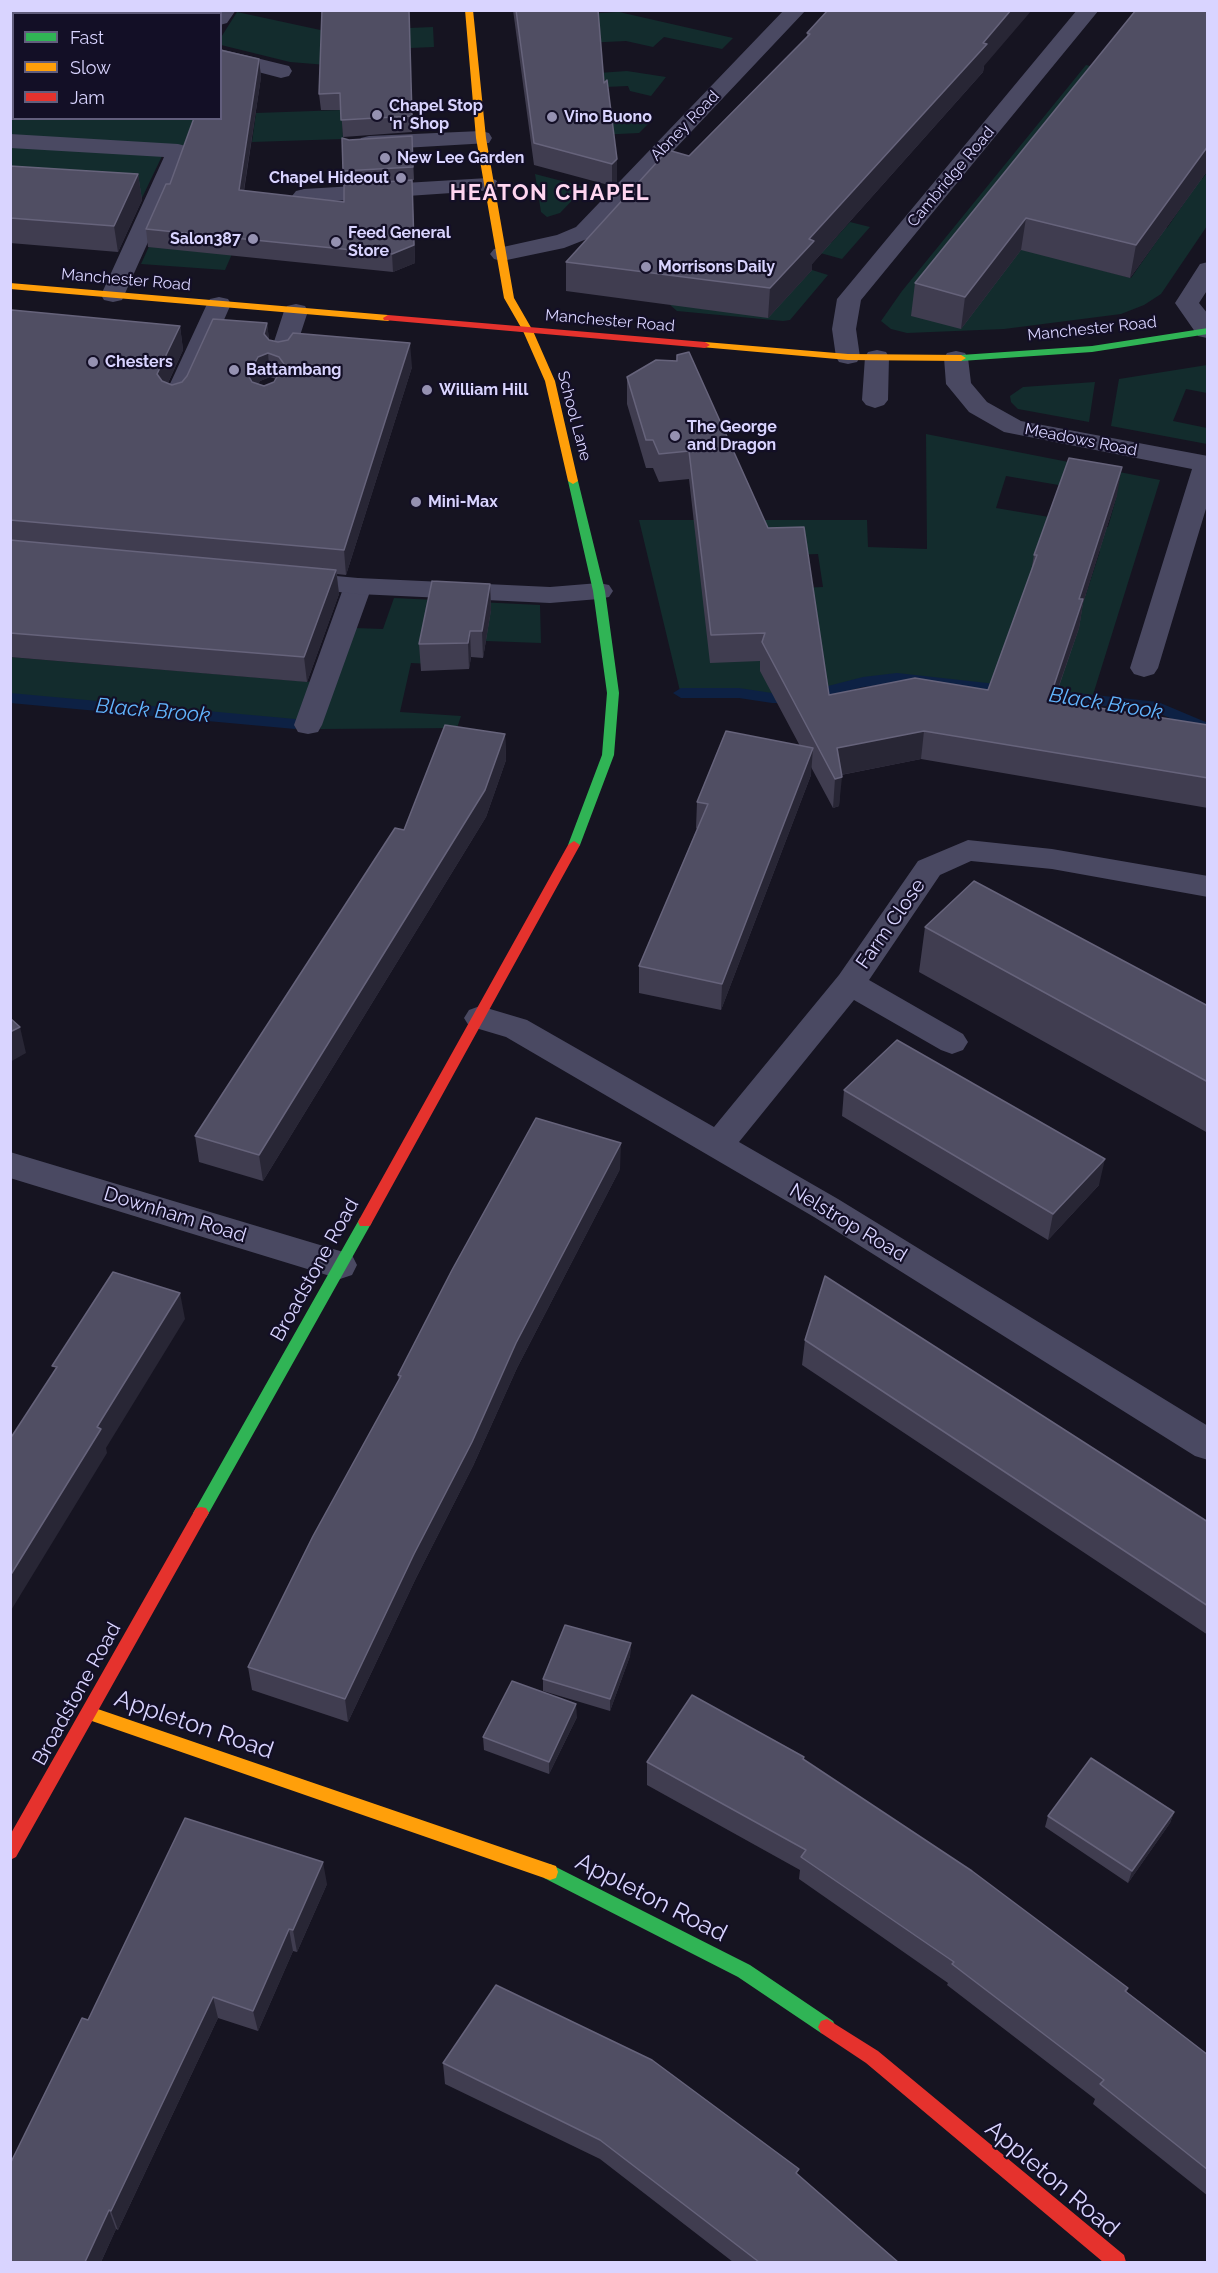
<!DOCTYPE html>
<html>
<head>
<meta charset="utf-8">
<style>
	body { margin:0 }
	#map { position:relative; width:1218px; height:2273px; overflow:hidden; background:#161421; font-family:Raleway,sans-serif }
	canvas { display:block }
	.frame { position:absolute; inset:0; border:12px solid #d9d4ff; pointer-events:none }
	.legend { position:absolute; left:12px; top:12px; width:210px; height:108px; box-sizing:border-box; background:#130f26; border:2px solid #625e7d; margin:0; padding:8px 10px; list-style:none; font-size:18px; color:#d9d4ff }
	.legend li { display:flex; align-items:center; gap:12px; height:30px }
	.legend b { width:30px; border:2px solid #625e7d }
</style>
</head>
<body>
<div id="map">
<canvas width="1218" height="2273"></canvas>
<div class="frame"></div>
<ul class="legend">
<li><b style="height:8px;background:#30b455"></b>Fast</li>
<li><b style="height:8px;background:#ff9f0a"></b>Slow</li>
<li><b style="height:8px;background:#e5322d"></b>Jam</li>
</ul>
</div>
<script>
const ctx = document.querySelector('canvas').getContext('2d');
ctx.lineJoin = 'round';
function paint(path, color) {
  ctx.fillStyle = color;
  ctx.fill(path, 'evenodd');
}
function poly(rows) {
  const path = new Path2D();
  for (const r of rows) {
    path.moveTo(r[0], r[1]);
    for (let i = 2; i < r.length; i += 2) path.lineTo(r[i], r[i + 1]);
  }
  return path;
}
function strokePath(path, color, width, dash) {
  ctx.strokeStyle = color;
  ctx.lineWidth = width;
  ctx.lineCap = dash ? 'butt' : 'round';
  ctx.setLineDash(dash || []);
  ctx.stroke(path);
}
function label(font, color, halo, rows, align = 'center') {
  ctx.font = font + ' Raleway,sans-serif';
  ctx.lineWidth = 4.5;
  ctx.setLineDash([]);
  ctx.textBaseline = 'middle';
  ctx.strokeStyle = halo;
  ctx.fillStyle = color;
  for (const [text, x, y, turn = 0] of rows) {
    ctx.save();
    ctx.translate(x, y);
    ctx.rotate((+turn || 0) * Math.PI / 180);
    ctx.textAlign = isNaN(turn) ? turn : align;
    if (halo) ctx.strokeText(text, 0, 0);
    ctx.fillText(text, 0, 0);
    ctx.restore();
  }
}
const green = poly([
	[58,10,209,11,207,14,14,14,44,11,54,13],
	[237,12,325,31,339,66,290,62,221,45,220,39],
	[619,12,733,38,722,49,664,37,653,47,626,41,565,44,561,15],
	[433,27,434,47,410,48,409,28],
	[13,36,14,118,220,119,213,147,11,136,10,38],
	[1086,65,1207,94,1156,168,1202,179,1208,171,1207,226,1161,294,1144,305,1121,314,1004,329,907,333,891,329,881,321,902,291],
	[1195,187,1167,228,1119,216],
	[1113,223,1161,235,1131,278,1081,265],
	[627,71,666,77,651,96,630,91,628,86,605,87,604,78,570,80,569,75],
	[342,110,343,139,252,142,256,113],
	[602,112,653,119,639,133,578,136],
	[10,145,163,154,141,200,11,191],
	[182,174,232,254,225,270,141,264],
	[535,174,585,187,560,213,547,217,541,212],
	[850,222,870,227,842,259,722,226,831,243],
	[812,270,828,275,790,320,783,321,677,311,670,305,678,295,771,314],
	[1207,365,1207,393,1186,389,1173,421,1207,428,1207,444,1111,426,1119,379],
	[1095,382,1089,422,1018,409,1011,402,1010,396,1023,387],
	[926,434,1160,480,1092,698,898,676,862,680,801,696,772,695,739,689,680,691,639,520,867,520,868,547,927,549],
	[1006,476,1117,495,1108,527,996,508],
	[1045,540,1100,551,1086,594,1030,583],
	[818,554,823,587,704,592,699,558],
	[394,598,540,605,541,643,486,641,434,608,470,666,411,663,400,712,461,716,457,728,320,729,355,628,383,629],
	[10,657,287,680,312,682,299,720,262,717,11,695]
]);
const stream = poly([
	[897,673,1158,702,1208,723,1208,735,1156,712,924,685,897,683,863,687,801,703,772,703,739,698,681,698,673,693,681,688,739,688,772,693,801,693,863,677,897,673],
	[10,693,295,719,303,724,295,729,10,703,10,693]
]);
const lane = poly([
	[215,10,236,10,227,23,220,25,220,14,213,14,215,10],
	[220,49,289,66,292,71,289,76,281,78,220,62,220,49],
	[481,131,489,133,492,138,489,143,369,150,361,148,358,143,361,138,369,136,481,131],
	[10,134,178,144,186,146,189,151,122,300,113,302,104,300,101,295,164,157,10,148,10,134],
	[488,178,496,180,499,185,496,190,304,203,296,201,292,196,296,191,304,189,488,178],
	[219,297,228,299,231,304,189,399,185,404,176,407,167,404,163,399,207,304,210,299,219,297],
	[296,304,305,306,308,311,293,357,290,362,281,364,272,362,269,357,284,311,287,306,296,304],
	[877,350,886,352,889,357,888,400,884,405,875,408,866,405,862,400,865,357,868,352,877,350],
	[358,578,368,580,372,586,322,725,318,732,308,734,298,732,294,725,344,586,348,580,358,578]
]);
const street = poly([
	[784,10,806,10,592,237,564,248,502,261,494,259,490,254,494,249,557,235,576,227,784,10],
	[1077,10,1099,10,861,300,856,329,860,357,857,362,848,364,839,362,836,357,832,329,837,299,1077,10],
	[1208,262,1208,289,1199,303,1208,314,1207,338,1198,336,1175,303,1200,264,1208,262],
	[956,351,965,353,968,358,971,383,987,402,1021,421,1208,456,1208,502,1158,668,1154,674,1144,677,1134,674,1130,668,1192,469,1004,432,969,412,946,384,944,358,947,353,956,351],
	[293,572,358,578,550,587,599,583,609,585,613,591,609,597,599,599,550,603,358,594,283,586,279,580,283,574,293,572],
	[968,840,1052,849,1208,876,1208,897,1052,869,971,861,940,875,869,980,963,1034,968,1042,963,1050,952,1054,941,1050,854,1000,739,1142,838,1199,1208,1426,1208,1460,1195,1456,814,1217,506,1037,469,1026,464,1018,469,1010,480,1006,527,1020,714,1127,839,975,918,861,968,840],
	[10,1152,340,1251,352,1255,357,1265,352,1275,340,1279,10,1178,10,1152]
]);
const fast = poly([
	[1208,328,1208,334,1092,352,961,361,956,358,961,355,1092,346,1208,328],
	[573,478,578,481,605,591,619,693,614,755,580,845,574,849,568,845,602,755,607,693,593,591,568,481,573,478],
	[365,1217,370,1218,372,1222,206,1518,201,1519,196,1518,193,1513,196,1508,360,1218,365,1217],
	[550,1864,750,1965,833,2021,836,2027,833,2033,827,2035,821,2033,738,1977,544,1878,542,1872,544,1866,550,1864]
]);
const slow = poly([
	[465,10,473,10,486,138,514,298,533,331,555,381,578,481,573,484,568,481,545,381,523,331,504,298,476,138,465,10],
	[10,283,388,315,393,318,388,321,10,289,10,283],
	[705,342,848,354,961,355,966,358,961,361,848,360,701,347,701,343,705,342],
	[89,1706,550,1864,556,1866,558,1872,556,1878,550,1880,89,1720,83,1718,81,1713,83,1708,89,1706]
]);
const jam = poly([
	[388,315,705,342,710,345,705,348,384,320,383,318,388,315],
	[574,841,580,845,370,1226,360,1226,358,1222,360,1218,568,845,574,841],
	[201,1507,206,1508,209,1513,206,1518,16,1857,10,1860,10,1835,196,1508,201,1507],
	[827,2019,878,2051,1124,2255,1126,2262,1103,2262,866,2063,821,2033,818,2027,821,2021,827,2019]
]);
const wall = poly([
	[322,10,409,10,412,132,343,137,341,110,321,110,319,94],
	[513,10,598,10,604,83,617,159,617,181,612,186,534,165],
	[1208,10,1208,170,1130,278,1021,250,961,329,911,316,915,283],
	[807,33,984,66,983,72,812,264,812,270,768,318,566,291,566,262,689,156,807,36],
	[259,59,261,77,244,191,344,202,343,171,349,140,412,136,414,180,412,180,415,263,393,272,148,247,146,229,170,184],
	[10,166,138,174,142,200,118,252,10,243],
	[10,312,180,326,183,350,168,383,172,385,182,382,267,323,269,340,412,367,346,575,337,574,339,594,307,682,10,657],
	[270,377,276,379,274,382,264,386,258,384,260,381],
	[677,355,829,695,988,690,1031,572,1034,555,1117,495,1083,603,1079,628,1054,701,1208,725,1208,808,921,759,841,775,839,806,833,808,811,767,811,775,721,1010,639,993,639,966,697,829,696,828,697,802,800,746,760,671,760,661,710,663,689,479,659,482,653,468,646,468,627,404,627,377,676,361],
	[490,584,491,610,483,658,471,657,469,669,421,671,419,644],
	[505,734,506,760,486,817,263,1181,199,1162,195,1136,404,830],
	[925,927,1208,1006,1208,1133,919,972],
	[844,1090,1099,1185,1048,1240,842,1116],
	[620,1169,517,1368,473,1466,416,1578,348,1722,252,1690,248,1667,399,1380,398,1375],
	[805,1340,1208,1522,1208,1635,802,1365],
	[631,1643,630,1656,610,1711,543,1691,543,1679],
	[577,1717,549,1774,484,1750,483,1737],
	[804,1757,804,1760,1128,1988,1127,1992,1208,2055,1208,2196,1093,2104,1095,2099,947,1985,948,1983,799,1879,800,1870,647,1785,647,1762],
	[1174,1812,1170,1823,1128,1883,1045,1827,1048,1816],
	[327,1884,297,1952,293,1951,258,2031,218,2018,118,2230,116,2229,101,2262,88,2020],
	[443,2063,798,2175,898,2262,733,2262,600,2159,445,2084]
]);
const shadedWall = poly([
	[12,10,48,10,48,11,45,14,14,14,14,37,10,40,10,12],
	[1011,10,1032,10,984,66,983,72,812,264,812,270,768,318,770,288,809,239],
	[259,59,261,77,241,208,239,190],
	[1208,146,1208,170,1130,278,1136,245],
	[617,159,617,181,612,186,612,164],
	[138,174,142,200,118,252,114,226],
	[412,180,415,263,393,272,392,254],
	[1026,218,1021,250,961,329,965,297],
	[267,323,270,347,268,353,270,377,260,381,251,399,248,375,264,334],
	[180,326,183,350,161,398,157,374],
	[410,343,412,367,346,575,344,550],
	[1122,467,1117,495,1083,603,1079,628,1044,728,1049,700,1079,599],
	[336,570,339,594,307,682,304,657],
	[490,584,491,610,483,658,482,631],
	[470,631,471,657,469,669,468,643],
	[924,731,921,759,835,776,837,748],
	[505,734,506,760,486,817,263,1181,259,1155],
	[813,748,811,775,721,1010,722,984],
	[842,777,839,806,833,808,835,779],
	[20,1027,26,1053,10,1062,10,1032],
	[621,1143,620,1169,517,1368,473,1466,416,1578,348,1722,345,1699,414,1554,516,1343],
	[1105,1159,1099,1185,1048,1240,1053,1214],
	[180,1293,185,1319,106,1448,107,1453,10,1612,10,1576,97,1427],
	[631,1643,630,1656,610,1711,610,1699],
	[576,1704,577,1717,549,1774,549,1762],
	[1174,1812,1170,1823,1128,1883,1132,1871],
	[323,1862,327,1884,297,1952,293,1930],
	[289,1929,293,1951,258,2031,253,2011],
	[213,1997,218,2018,118,2230,111,2211],
	[109,2210,116,2229,101,2262,85,2262]
]);
const building = poly([
	[322,10,409,10,412,116,341,120,340,93,319,94,322,10],
	[516,10,598,10,604,83,607,80,617,159,612,164,534,143,516,10],
	[828,10,1011,10,983,43,987,44,809,239,814,241,770,288,566,262,668,150,689,156,810,34,807,33,828,10],
	[1136,10,1208,10,1208,146,1136,245,1026,218,965,297,915,283,1136,10],
	[220,50,259,59,239,190,344,202,344,185,412,180,414,245,392,254,146,229,166,184,170,184,194,118,220,118,220,50],
	[412,136,413,167,343,171,342,138,349,140,412,136],
	[10,166,138,174,114,226,10,218,10,166],
	[12,310,180,326,157,374,162,381,172,385,182,382,187,376,213,319,267,323,264,334,269,340,278,342,288,340,293,333,410,343,344,550,10,520,10,312,12,310],
	[268,353,279,357,284,364,274,382,264,386,252,382,248,375,258,357,268,353],
	[689,352,768,528,804,527,829,695,915,678,988,690,1037,555,1034,555,1069,458,1122,467,1079,599,1083,599,1049,700,1208,725,1208,778,924,731,837,748,842,777,835,779,762,642,765,633,711,635,689,451,659,454,653,440,646,440,627,377,656,360,677,361,677,355,689,352],
	[10,540,336,570,304,657,10,633,10,540],
	[432,581,490,584,482,631,470,631,468,643,419,644,432,581],
	[445,725,505,734,485,790,259,1155,195,1136,395,828,404,830,445,725],
	[726,731,813,748,722,984,639,966,708,804,697,802,726,731],
	[974,881,1208,1006,1208,1082,925,927,974,881],
	[10,1018,20,1027,10,1032,10,1018],
	[897,1040,1105,1159,1053,1214,844,1090,897,1040],
	[536,1118,621,1143,516,1343,472,1442,414,1554,345,1699,248,1667,313,1536,401,1376,398,1375,452,1270,536,1118],
	[113,1272,180,1293,97,1427,101,1429,10,1576,10,1439,57,1367,52,1366,113,1272],
	[825,1276,1208,1522,1208,1606,805,1340,825,1276],
	[565,1625,631,1643,610,1699,543,1679,565,1625],
	[512,1681,576,1704,549,1762,483,1737,512,1681],
	[692,1695,804,1757,803,1759,972,1871,1128,1988,1125,1991,1208,2055,1208,2170,1100,2084,1104,2080,952,1964,954,1962,801,1857,806,1850,647,1762,692,1695],
	[1091,1758,1174,1812,1132,1871,1048,1816,1091,1758],
	[185,1818,323,1862,293,1930,289,1929,253,2011,213,1997,111,2211,109,2210,85,2262,10,2262,10,2164,82,2018,88,2020,185,1818],
	[496,1985,652,2060,799,2169,796,2173,898,2262,759,2262,600,2140,443,2063,496,1985]
]);
const markers = [
	[377,115,6,"#9591b1"],
	[552,117,6,"#9591b1"],
	[385,158,6,"#9591b1"],
	[401,178,6,"#9591b1"],
	[253,239,6,"#9591b1"],
	[336,242,6,"#9591b1"],
	[646,267,6,"#9591b1"],
	[93,362,6,"#9591b1"],
	[234,370,6,"#9591b1"],
	[427,390,6,"#9591b1"],
	[675,436,6,"#9591b1"],
	[416,502,6,"#9591b1"]
];
const farPoinames = [
	["Chapel Stop",389,106],
	["'n' Shop",389,124],
	["Vino Buono",564,117],
	["New Lee Garden",397,158],
	["Chapel Hideout",389,178,"right"],
	["Feed General",348,233],
	["Store",348,251],
	["Salon387",241,239,"right"],
	["Morrisons Daily",658,267],
	["Chesters",105,362],
	["Battambang",246,370],
	["William Hill",439,390],
	["The George",687,427],
	["and Dragon",687,445],
	["Mini-Max",428,502]
];
const farStreetnames = [
	["Abney Road",685,126,-46],
	["Cambridge Road",951,177,-50],
	["Manchester Road",126,280,5],
	["Manchester Road",610,321,5],
	["Manchester Road",1092,329,-6],
	["School Lane",574,416,75],
	["Meadows Road",1081,440,11]
];
const streetNames = [
	["Farm Close",891,924,-55],
	["Downham Road",175,1215,17],
	["Nelstrop Road",848,1223,31],
	["Broadstone Road",315,1270,-61],
	["Broadstone Road",77,1694,-61]
];
const waterNames = [
	["Black Brook",1106,704,9],
	["Black Brook",153,711,5]
];
const farDistrictnames = [
	["HEATON CHAPEL",550,193]
];
const nearStreetnames = [
	["Appleton Road",194,1725,19],
	["Appleton Road",651,1898,27],
	["Appleton Road",1052,2179,40]
];
paint(green, '#132c2d');
paint(stream, '#0d2144');
paint(lane, '#4a4962');
paint(street, '#4a4962');
paint(fast, '#30b455');
paint(slow, '#ff9f0a');
paint(jam, '#e5322d');
paint(wall, '#403d50');
paint(shadedWall, '#282635');
paint(building, '#504e63');
strokePath(building, '#66637b', 1.5);
for (const [x, y, r, color] of markers) {
  const dot = new Path2D();
  dot.arc(x, y, r, 0, 2 * Math.PI);
  ctx.fillStyle = color;
  ctx.fill(dot);
  strokePath(dot, '#130f26', 2);
}
label('bold 16px', '#d9d4ff', '#130f26', farPoinames, 'left');
label('16px', '#d9d4ff', '#130f26', farStreetnames);
label('20px', '#d9d4ff', '#130f26', streetNames);
label('italic 21px', '#62b6ff', '#130f26', waterNames);
ctx.letterSpacing = '1.5px';
label('bold 22px', '#ffd6f0', '#130f26', farDistrictnames);
ctx.letterSpacing = '0px';
label('24px', '#d9d4ff', '#130f26', nearStreetnames);
</script>
</body>
</html>
